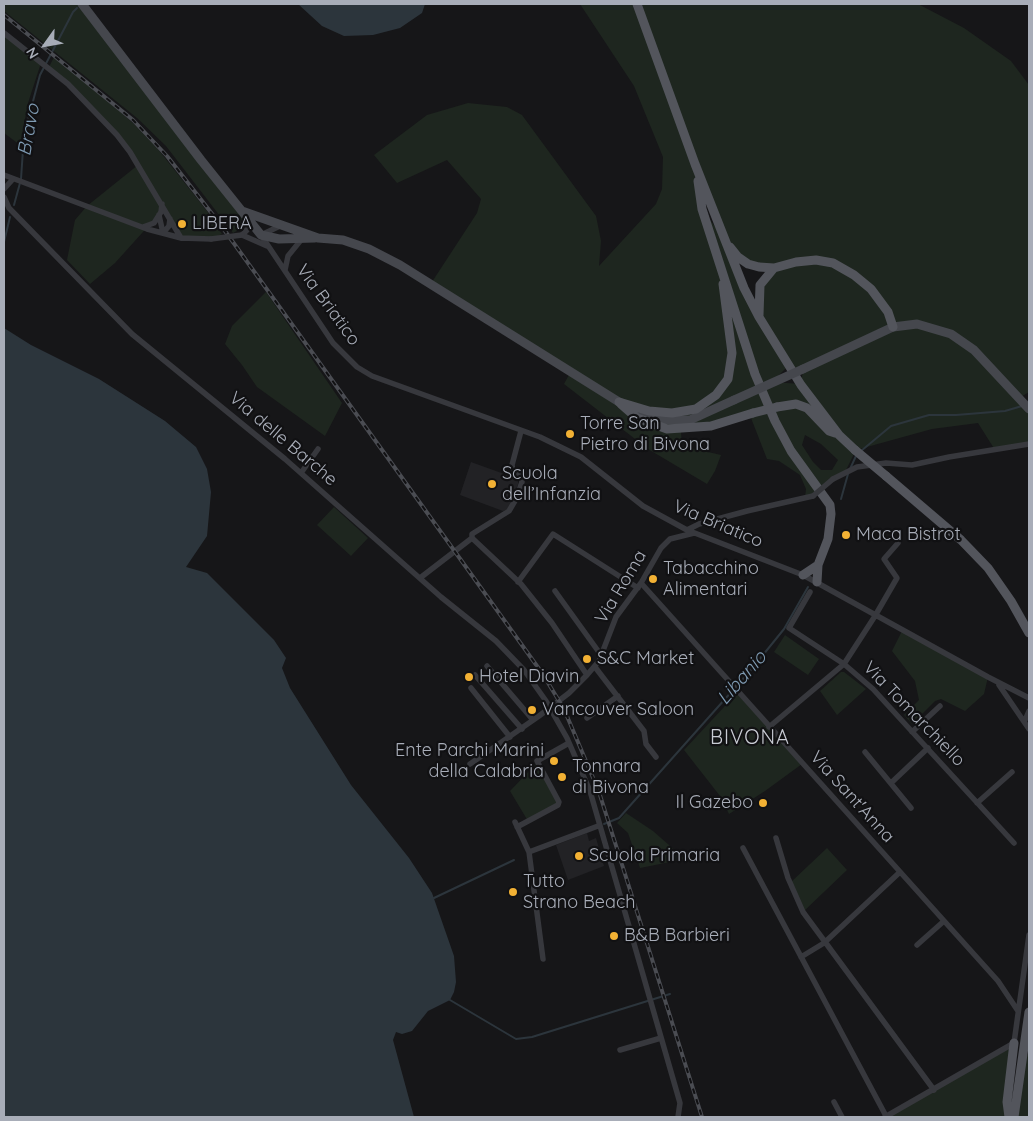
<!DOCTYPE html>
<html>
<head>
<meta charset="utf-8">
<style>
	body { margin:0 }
	#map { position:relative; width:1033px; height:1121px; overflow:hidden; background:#161618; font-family:Quicksand,sans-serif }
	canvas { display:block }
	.frame { position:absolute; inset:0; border:5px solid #a8adb8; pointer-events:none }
	.north { position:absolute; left:20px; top:20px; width:50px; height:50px; -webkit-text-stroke:4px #111113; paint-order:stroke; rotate:238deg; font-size:14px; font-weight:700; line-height:20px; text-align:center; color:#a8adb8 }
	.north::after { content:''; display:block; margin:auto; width:18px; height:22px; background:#a8adb8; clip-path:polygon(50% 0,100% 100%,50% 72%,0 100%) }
</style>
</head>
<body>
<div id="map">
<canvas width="1033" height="1121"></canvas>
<div class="frame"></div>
<div class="north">N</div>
</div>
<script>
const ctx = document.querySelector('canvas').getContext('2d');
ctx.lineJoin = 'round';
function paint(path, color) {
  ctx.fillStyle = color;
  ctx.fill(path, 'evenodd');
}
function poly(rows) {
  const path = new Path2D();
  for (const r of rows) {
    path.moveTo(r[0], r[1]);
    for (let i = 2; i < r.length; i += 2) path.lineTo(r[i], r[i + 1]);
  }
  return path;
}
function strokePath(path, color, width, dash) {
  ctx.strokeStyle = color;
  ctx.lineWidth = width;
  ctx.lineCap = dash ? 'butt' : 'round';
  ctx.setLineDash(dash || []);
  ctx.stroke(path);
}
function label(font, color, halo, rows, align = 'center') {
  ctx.font = font + ' Quicksand,sans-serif';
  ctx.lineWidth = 4.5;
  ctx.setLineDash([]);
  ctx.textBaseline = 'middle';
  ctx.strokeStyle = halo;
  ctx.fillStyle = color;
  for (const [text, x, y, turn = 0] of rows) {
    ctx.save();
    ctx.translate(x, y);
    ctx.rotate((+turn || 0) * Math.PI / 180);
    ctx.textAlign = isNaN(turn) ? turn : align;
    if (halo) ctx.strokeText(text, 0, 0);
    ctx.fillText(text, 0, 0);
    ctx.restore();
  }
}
const built = poly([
	[471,462,518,479,518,484,509,509,503,511,460,495],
	[587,833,589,841,596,838,604,866,568,880,556,845]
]);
const green = poly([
	[4,4,82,4,242,211,242,228,233,233,166,146,137,118,4,11],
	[580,4,918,4,964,28,1011,61,1029,85,1029,392,1019,398,1029,409,1029,444,995,450,978,423,932,429,856,450,844,474,805,498,806,489,800,475,779,461,767,459,751,418,711,429,681,432,682,446,721,455,715,471,707,484,648,449,564,384,570,373,430,285,477,213,481,199,447,160,397,183,374,155,427,115,468,103,507,107,522,115,596,216,601,241,599,266,656,204,662,189,663,157,634,86],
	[696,167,722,236,702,209],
	[726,241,748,264,773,268,758,294,758,316],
	[788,366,803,369,801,384,772,382],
	[805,435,821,444,838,460,832,470,821,470,813,462,802,445],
	[4,33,41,63,28,103,20,145,4,133],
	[55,55,133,123,157,148,207,211,222,234,211,239,181,238,162,205,161,212,115,263,90,284,67,260,75,220,87,206,138,165,130,152,68,84,48,69],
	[266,292,342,403,325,436,257,387,242,365,225,344,232,326],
	[334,507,368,538,351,556,317,525],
	[902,631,988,677,984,694,965,711,941,699,935,701,912,724,904,715,919,700,915,681,892,651],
	[785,635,819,659,808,675,774,652],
	[841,672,844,672,866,689,837,715,820,691],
	[738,692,802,764,765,791,729,814,720,796,684,750],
	[537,763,559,802,528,821,510,791],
	[626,813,653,831,685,859,640,868,628,833,617,823],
	[827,848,847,870,803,912,790,883],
	[1014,1043,1009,1117,885,1117],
	[1029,1053,1029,1117,1014,1117,1021,1063]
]);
const water = poly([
	[298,4,425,4,422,13,400,28,373,35,344,36,322,26],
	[4,328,31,345,99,379,165,421,196,447,207,469,211,492,207,536,186,567,207,573,274,640,286,658,282,668,290,688,351,785,409,858,432,893,454,956,456,982,454,992,450,1000,428,1011,412,1031,402,1034,396,1032,393,1040,414,1117,4,1117]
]);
const stream = poly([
	[21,179,24,135,40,75,73,12,77,8],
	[14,205,20,183],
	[4,242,10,217],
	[861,451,891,426,929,415,956,415,1005,411,1022,406],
	[850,469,856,456],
	[841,499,848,474],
	[604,824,619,818,750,671,784,629,808,587],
	[434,898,514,860],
	[450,1000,516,1039,532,1037,670,994]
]);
const street = poly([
	[4,33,68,84,117,135,130,152,181,238],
	[4,175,147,229,181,238,211,239],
	[4,189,13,179],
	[4,197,9,208,132,334,285,459,441,597,496,641,524,670,546,701,567,738,590,791,680,1103,678,1117],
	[159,215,163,233,169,226,170,219],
	[248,219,247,230,242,235,267,246],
	[143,227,154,223,161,212,162,204],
	[261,235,333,343,357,367,372,376,540,437,581,457,643,506,687,530,803,575,988,677,1029,698],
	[261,235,282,225],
	[285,270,288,256,301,240],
	[521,431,512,465,513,471,521,476,522,482,516,499,509,511,472,534,472,538,521,584,552,623,587,675],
	[301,473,318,449],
	[833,479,857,467,886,463,912,465,949,457,1029,444],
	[687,530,699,524,747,511,813,496],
	[420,578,472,538],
	[518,582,553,534,638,588],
	[641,583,998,981,1018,1011],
	[555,591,601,655],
	[810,592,789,628,844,664,873,689,1014,843],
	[487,666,533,720],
	[595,667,644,731,646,744,656,757],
	[475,675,522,729],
	[999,685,1029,729],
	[471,688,510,737],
	[587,718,618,696],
	[1025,720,1029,711],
	[769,727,844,664,875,616,897,578,884,559,898,543],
	[912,732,940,706],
	[865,752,911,808],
	[470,764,539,716,569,693,587,675,599,661,616,617,641,583,661,548,670,539,694,533],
	[891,783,928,748],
	[977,803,1012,772],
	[515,822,529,852,598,826],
	[517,827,558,805,559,802,537,761,569,743],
	[776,838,788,878,803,912,934,1090],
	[743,848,886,1116],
	[529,852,543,959],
	[917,945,944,921],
	[801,957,824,943,900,872],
	[620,1050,661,1038],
	[834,1102,842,1117],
	[885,1117,1014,1043,1029,935]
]);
const secondary = poly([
	[82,4,201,160,261,235,279,239,315,238],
	[242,211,318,238,343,240,369,249,400,265,619,402,640,414,664,420,690,420,734,400],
	[803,369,893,327,917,324,951,334,974,350,1029,409]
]);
const primary = poly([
	[637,4,695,164,744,288,759,317,801,385,839,435,855,450],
	[698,181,702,209,755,374,775,421,791,451,830,505,831,514,828,539,818,565,817,582],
	[730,247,738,257,748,264,759,267,774,268,796,262,816,260,833,263,854,275,871,289,888,312,893,327],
	[759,315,760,285,774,268],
	[619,402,649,411,672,413,696,409,716,395,728,379,732,353,723,284],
	[621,404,637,418,667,429,711,426,753,413],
	[777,407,796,404,807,408,829,431,835,433],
	[886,476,961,540,988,568,1011,601,1029,633],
	[803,575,818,565],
	[1009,1117,1007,1102,1014,1043],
	[1014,1117,1029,1012]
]);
const rail = poly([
	[4,15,133,120,167,156,220,224,542,673,564,709,599,792,702,1117]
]);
const streetBridge = poly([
	[211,239,242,235],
	[813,496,833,479]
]);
const secondaryBridge = poly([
	[734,400,803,369]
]);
const primaryBridge = poly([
	[753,413,777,407],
	[855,450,886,476]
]);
const markers = [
	[182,224,5,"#f2b134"],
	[570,434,5,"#f2b134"],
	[492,484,5,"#f2b134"],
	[846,535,5,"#f2b134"],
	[653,579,5,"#f2b134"],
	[587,659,5,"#f2b134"],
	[469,677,5,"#f2b134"],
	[532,710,5,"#f2b134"],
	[554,761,5,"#f2b134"],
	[562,777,5,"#f2b134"],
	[763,803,5,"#f2b134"],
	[579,856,5,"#f2b134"],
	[513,892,5,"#f2b134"],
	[614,936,5,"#f2b134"]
];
const poiNames = [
	["LIBERA",192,224],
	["Torre San",580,424],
	["Pietro di Bivona",580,445],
	["Scuola",502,474],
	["dell’Infanzia",502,495],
	["Maca Bistrot",856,535],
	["Tabacchino",663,569],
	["Alimentari",663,590],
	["S&C Market",597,659],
	["Hotel Diavin",479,677],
	["Vancouver Saloon",542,710],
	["Ente Parchi Marini",544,751,"right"],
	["della Calabria",544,772,"right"],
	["Tonnara",572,767],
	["di Bivona",572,788],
	["Il Gazebo",753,803,"right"],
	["Scuola Primaria",589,856],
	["Tutto",523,882],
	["Strano Beach",523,903],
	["B&B Barbieri",624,936]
];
const streetNames = [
	["Via Briatico",328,305,54],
	["Via delle Barche",283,439,40],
	["Via Briatico",718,524,23],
	["Via Roma",621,587,-59],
	["Via Tomarchiello",914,714,46],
	["Via Sant'Anna",852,797,48]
];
const waterNames = [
	["Bravo",29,130,-80],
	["Libanio",742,678,-49]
];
const quarterNames = [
	["BIVONA",750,738]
];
paint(built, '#222225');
paint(green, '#1e261f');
paint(water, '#2c353c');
strokePath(stream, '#2c353c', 2);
strokePath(street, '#37383d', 5.5);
strokePath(secondary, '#45474d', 9);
strokePath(primary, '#53555c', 9);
strokePath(rail, '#4a4c52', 4);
strokePath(rail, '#111113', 2, [5.5]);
strokePath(streetBridge, '#37383d', 5.5);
strokePath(secondaryBridge, '#45474d', 9);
strokePath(primaryBridge, '#53555c', 9);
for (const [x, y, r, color] of markers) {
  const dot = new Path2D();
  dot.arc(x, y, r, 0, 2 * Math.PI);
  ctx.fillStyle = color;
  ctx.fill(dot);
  strokePath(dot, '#111113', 2);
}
label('18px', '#a8adb8', '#111113', poiNames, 'left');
label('18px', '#a8adb8', '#111113', streetNames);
label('italic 19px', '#7f9bb3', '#111113', waterNames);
ctx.letterSpacing = '1px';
label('20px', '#c9ccd4', '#111113', quarterNames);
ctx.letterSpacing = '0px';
</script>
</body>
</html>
